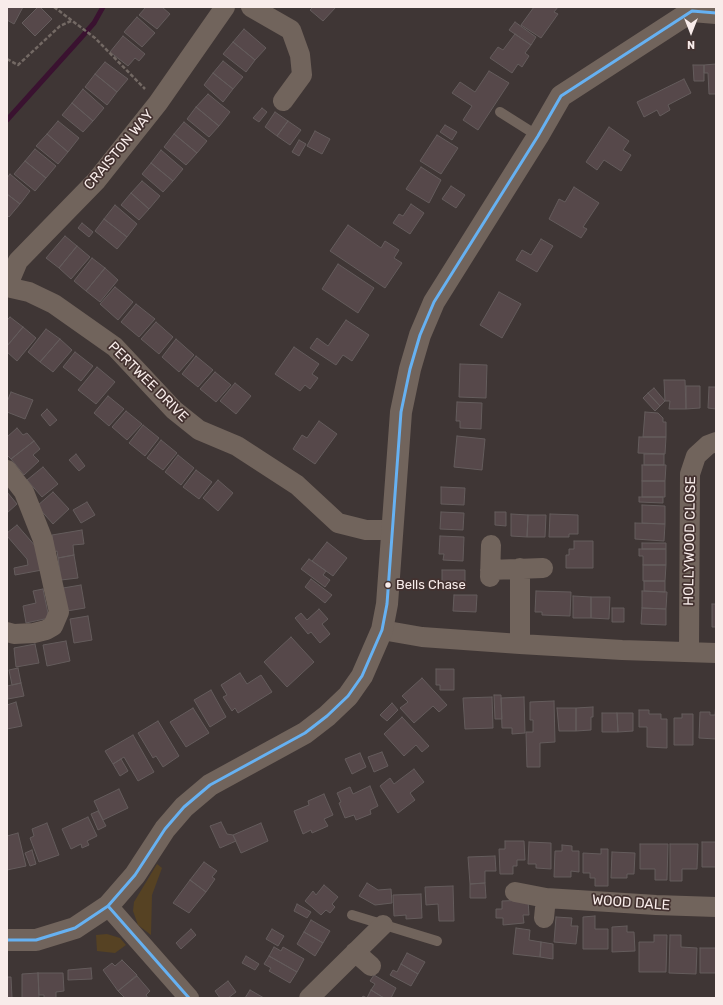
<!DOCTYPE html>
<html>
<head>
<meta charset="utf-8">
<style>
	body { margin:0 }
	#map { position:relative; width:723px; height:1005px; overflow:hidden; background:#3f3635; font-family:Rubik,sans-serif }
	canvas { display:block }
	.frame { position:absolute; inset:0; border:8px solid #f8ecea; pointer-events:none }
	.north { position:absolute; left:671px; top:12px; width:40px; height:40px; -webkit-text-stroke:3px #443230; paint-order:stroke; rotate:180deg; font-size:11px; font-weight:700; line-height:16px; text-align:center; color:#f8ecea }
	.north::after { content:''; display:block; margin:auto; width:14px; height:18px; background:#f8ecea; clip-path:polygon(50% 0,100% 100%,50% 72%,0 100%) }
</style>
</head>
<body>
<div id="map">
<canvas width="723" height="1005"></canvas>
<div class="frame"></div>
<div class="north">N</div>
</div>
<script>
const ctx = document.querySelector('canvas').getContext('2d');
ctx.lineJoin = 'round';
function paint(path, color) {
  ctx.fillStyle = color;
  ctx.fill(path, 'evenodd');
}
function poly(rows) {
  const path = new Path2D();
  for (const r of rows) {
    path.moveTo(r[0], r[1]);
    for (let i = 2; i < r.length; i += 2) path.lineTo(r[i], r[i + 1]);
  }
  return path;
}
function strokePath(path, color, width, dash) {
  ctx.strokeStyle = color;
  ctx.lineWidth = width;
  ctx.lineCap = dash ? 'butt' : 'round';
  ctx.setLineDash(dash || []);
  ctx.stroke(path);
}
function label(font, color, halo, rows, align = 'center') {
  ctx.font = font + ' Rubik,sans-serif';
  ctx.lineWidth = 3.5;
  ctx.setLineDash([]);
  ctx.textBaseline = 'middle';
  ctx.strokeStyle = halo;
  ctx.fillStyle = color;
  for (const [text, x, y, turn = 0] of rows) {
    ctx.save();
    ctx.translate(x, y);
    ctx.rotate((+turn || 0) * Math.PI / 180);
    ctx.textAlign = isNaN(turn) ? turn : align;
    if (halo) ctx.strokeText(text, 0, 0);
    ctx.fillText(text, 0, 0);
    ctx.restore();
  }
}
const green = poly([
	[157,864,162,868,152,895,151,935,138,925,133,911,134,902],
	[107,934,120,938,126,945,115,953,97,951,96,935]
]);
const stream = poly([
	[7,120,79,40,94,23,103,7]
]);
const building = poly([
	[7,7,23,7,14,24,7,20,7,7],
	[38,7,40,7,52,19,35,36,22,23,38,7],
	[146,7,162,7,170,14,157,29,139,15,146,7],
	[313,7,336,7,323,21,310,10,313,7],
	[534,7,558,7,554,12,558,14,541,38,521,25,534,7],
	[137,17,155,33,142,47,124,32,137,17],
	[515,22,536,37,531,45,509,30,515,22],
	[244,29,266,48,255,60,233,42,244,29],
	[515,34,531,45,525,53,529,56,522,67,518,64,512,73,490,58,498,47,503,50,515,34],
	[123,36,145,54,139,61,135,58,128,66,110,52,123,36],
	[233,42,255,60,246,72,223,54,233,42],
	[716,56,716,94,709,94,708,73,704,73,704,65,716,64,716,56],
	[223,61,243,77,233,89,213,73,223,61],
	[105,62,128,79,117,92,95,74,105,62],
	[693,65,704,65,704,81,694,81,693,65],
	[489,71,509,83,478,130,463,120,472,106,452,93,460,82,475,92,489,71],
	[213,73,233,89,223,102,204,85,213,73],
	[95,74,117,92,107,105,85,87,95,74],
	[684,79,691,93,668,105,670,110,660,116,657,110,644,117,637,102,684,79],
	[83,89,104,108,93,121,72,103,83,89],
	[208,94,230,112,219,126,196,107,208,94],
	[72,103,93,121,83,132,62,115,72,103],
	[196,107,219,126,209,137,187,119,196,107],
	[262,108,267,112,259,122,253,118,262,108],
	[275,112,288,121,277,136,265,127,275,112],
	[58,121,79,138,68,152,47,134,58,121],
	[288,121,301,130,290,145,277,136,288,121],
	[184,122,207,141,197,153,174,134,184,122],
	[445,125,457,132,452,140,440,132,445,125],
	[609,127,629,141,623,150,631,155,621,171,604,160,597,170,586,162,609,127],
	[315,131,330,139,322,154,307,146,315,131],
	[47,134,68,152,58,164,36,146,47,134],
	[174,134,197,153,186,165,164,147,174,134],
	[437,135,458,148,441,174,420,161,437,135],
	[299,140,306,144,299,156,292,152,299,140],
	[35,149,56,166,46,178,25,161,35,149],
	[161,150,183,169,173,181,151,163,161,150],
	[25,161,46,178,35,191,14,174,25,161],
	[151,163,173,181,163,192,142,174,151,163],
	[421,167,441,180,429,203,406,189,421,167],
	[10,174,30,191,20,204,7,194,7,178,10,174],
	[142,181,160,196,149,209,131,193,142,181],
	[451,186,465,195,456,208,442,199,451,186],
	[574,187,599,203,583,227,587,229,581,238,549,219,559,199,565,202,574,187],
	[131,193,149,209,139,220,121,205,131,193],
	[7,194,20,204,9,217,7,215,7,194],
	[411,204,424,213,410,234,393,223,399,214,403,216,411,204],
	[115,205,137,224,127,237,104,219,115,205],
	[104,219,127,237,117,249,95,231,104,219],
	[82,223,93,232,89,237,78,228,82,223],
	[348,225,381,248,385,241,399,250,394,258,402,263,385,288,330,251,348,225],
	[65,236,77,246,59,268,46,258,65,236],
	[541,239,553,246,537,272,516,260,522,250,531,255,541,239],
	[77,246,90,257,71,279,59,268,77,246],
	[92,258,105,268,86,291,74,281,92,258],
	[338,264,374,288,358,313,322,289,338,264],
	[105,268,118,280,100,302,86,291,105,268],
	[115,287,133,302,118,320,100,304,115,287],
	[499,292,521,304,502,338,480,325,499,292],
	[136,304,155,319,139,337,121,322,136,304],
	[10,317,23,327,7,346,7,320,10,317],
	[346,320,369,335,352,361,343,355,336,365,310,348,317,338,328,346,346,320],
	[156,322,173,337,159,354,141,339,156,322],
	[23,327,36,338,17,361,7,352,7,346,23,327],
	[46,329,60,339,40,362,28,352,46,329],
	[60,339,72,350,53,372,40,362,60,339],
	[176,339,194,355,179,372,162,357,176,339],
	[294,347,319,364,312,374,318,378,310,389,305,385,300,391,275,374,294,347],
	[75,352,93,366,81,381,63,367,75,352],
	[196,356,213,370,198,387,182,374,196,356],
	[460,364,487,365,486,398,459,397,460,364],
	[97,367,115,382,96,404,78,390,97,367],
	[215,372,231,385,216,402,200,389,215,372],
	[664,380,685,380,686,409,669,409,670,401,665,401,664,380],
	[235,383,251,396,236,414,220,401,235,383],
	[686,386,700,386,700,408,686,409,686,386],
	[709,387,716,387,716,409,708,408,709,387],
	[654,388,665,401,660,406,648,393,654,388],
	[11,392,33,400,25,419,7,412,7,402,11,392],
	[648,393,660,406,655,411,643,398,648,393],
	[108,396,124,409,109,426,94,413,108,396],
	[457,402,482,403,481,429,460,428,460,421,456,421,457,402],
	[47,409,57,420,50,426,41,415,47,409],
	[126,411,142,424,127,440,112,427,126,411],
	[645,412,658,413,663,418,663,422,666,422,666,437,643,437,645,412],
	[319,421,337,434,315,464,293,449,302,435,307,438,319,421],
	[143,425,159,438,145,456,129,443,143,425],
	[17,428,23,435,27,433,34,441,11,459,7,455,7,437,17,428],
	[457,436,485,439,482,470,454,467,457,436],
	[639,437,666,437,665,454,638,453,639,437],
	[161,440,177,453,163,470,147,458,161,440],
	[34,441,40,449,33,455,39,461,24,475,11,459,34,441],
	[76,454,85,466,79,471,69,460,76,454],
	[644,454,664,454,664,465,644,465,644,454],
	[178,455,194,468,181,485,165,472,178,455],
	[642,465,666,465,665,481,642,481,642,465],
	[43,467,58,484,42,497,27,480,43,467],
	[196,470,212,482,199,499,183,487,196,470],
	[218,480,233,493,218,511,203,498,218,480],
	[642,481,665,481,665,497,642,497,642,481],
	[441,487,465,488,464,505,441,504,441,487],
	[7,492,17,504,7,513,7,492],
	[53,492,69,509,53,524,37,506,53,492],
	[639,497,663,497,663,503,639,502,639,497],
	[87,502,95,515,81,523,73,510,87,502],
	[642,505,665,506,665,524,642,523,642,505],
	[441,512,464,513,463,530,440,529,441,512],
	[495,512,506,512,506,526,495,525,495,512],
	[511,514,528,515,527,537,511,536,511,514],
	[550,514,578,515,578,534,569,534,569,537,549,537,550,514],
	[528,515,546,515,545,537,527,537,528,515],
	[635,523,665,524,664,541,635,539,635,523],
	[17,525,37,548,42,570,15,575,14,568,28,565,27,559,7,536,7,533,17,525],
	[82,530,84,544,73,545,74,555,58,558,57,551,54,552,52,535,82,530],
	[440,536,464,537,463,561,443,560,444,554,439,554,440,536],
	[574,541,593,541,593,568,566,568,566,555,569,555,569,549,574,549,574,541],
	[327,542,347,558,333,576,312,561,327,542],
	[642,543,666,543,666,549,642,549,642,543],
	[639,549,666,549,666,565,643,565,643,556,639,556,639,549],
	[74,555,78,578,61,580,58,558,74,555],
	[309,559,326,571,323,575,330,580,325,587,301,569,309,559],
	[643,565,666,565,665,581,643,581,643,565],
	[442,570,465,570,465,587,442,586,442,570],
	[311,579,332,595,325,603,305,587,311,579],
	[644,581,665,581,665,592,644,591,644,581],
	[81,585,85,608,67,611,63,588,81,585],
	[43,589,49,618,26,623,23,606,36,603,33,591,43,589],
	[536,591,571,592,570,616,542,615,542,612,535,612,536,591],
	[642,591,667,592,666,609,642,608,642,591],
	[454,595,477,595,476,612,453,611,454,595],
	[573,596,591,597,591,618,573,618,573,596],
	[591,597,610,597,609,619,591,618,591,597],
	[712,604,716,604,716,627,712,627,712,604],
	[612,608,624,608,624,622,612,622,612,608],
	[642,608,666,609,666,625,641,624,642,608],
	[319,609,328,619,322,624,330,634,320,643,311,632,308,634,295,618,301,613,307,620,319,609],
	[88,616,92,640,74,643,70,619,88,616],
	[291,637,314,662,287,687,264,662,291,637],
	[66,641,70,661,47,666,43,645,66,641],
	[35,644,39,663,16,667,14,648,35,644],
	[18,668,21,683,12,685,9,670,18,668],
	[436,669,454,669,454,690,440,690,440,685,436,685,436,669],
	[240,673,247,684,261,675,272,692,238,713,235,708,232,711,223,697,227,695,221,685,240,673],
	[422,678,447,705,439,712,433,706,414,723,400,708,408,702,402,696,422,678],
	[21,683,24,696,8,699,7,686,21,683],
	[211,690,226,717,210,727,194,700,211,690],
	[494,695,501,695,502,719,495,719,494,695],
	[492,697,493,728,465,729,463,698,492,697],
	[524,697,525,733,512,734,512,728,502,728,501,698,524,697],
	[554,701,555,742,540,743,540,767,527,767,526,732,533,732,533,720,530,720,530,702,554,701],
	[716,701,716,739,699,738,700,712,710,712,710,715,715,715,716,701],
	[16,702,22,726,7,729,7,705,16,702],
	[392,703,398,710,387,721,380,715,392,703],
	[593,707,593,717,591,717,591,730,576,731,576,708,593,707],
	[193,708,209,733,186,747,170,722,193,708],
	[557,708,576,708,576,731,559,731,557,708],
	[639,710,649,710,649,714,661,714,661,719,667,719,667,748,647,747,647,727,639,727,639,710],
	[602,713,617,713,618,732,602,732,602,713],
	[617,713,633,713,633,731,618,732,617,713],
	[682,714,693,714,693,745,674,745,674,718,682,718,682,714],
	[402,717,429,746,422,752,416,745,404,756,384,734,402,717],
	[158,721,179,756,163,767,156,756,153,758,138,733,158,721],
	[133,735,154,772,138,781,124,757,113,764,105,751,133,735],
	[382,752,388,766,374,772,368,757,382,752],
	[360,753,366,767,352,774,345,759,360,753],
	[121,759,128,771,120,776,113,764,121,759],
	[414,769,424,782,410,793,415,800,398,813,380,786,390,778,394,784,414,769],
	[370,786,378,806,370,810,371,814,356,820,354,815,345,818,339,803,341,802,337,793,350,787,353,794,370,786],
	[119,789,128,808,103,820,94,801,119,789],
	[324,794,333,815,324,819,328,826,312,833,311,830,303,834,294,811,309,805,308,801,324,794],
	[98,811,106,826,98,830,91,814,98,811],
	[88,817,97,836,87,841,89,845,82,848,81,844,71,849,62,829,88,817],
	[221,822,227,834,233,835,236,841,220,848,210,826,221,822],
	[47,823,59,855,39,862,30,838,34,836,32,829,47,823],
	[261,823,268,841,241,853,233,835,261,823],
	[18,833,26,866,7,870,7,836,18,833],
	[505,841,524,841,525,860,517,860,517,866,513,866,513,874,500,874,499,849,505,849,505,841],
	[529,842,551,843,551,869,536,868,536,864,528,864,529,842],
	[702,842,716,842,716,867,702,867,702,842],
	[640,844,668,844,667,880,655,880,655,869,640,869,640,844],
	[670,844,698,844,697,869,682,869,682,881,670,881,670,844],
	[562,845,572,846,572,851,579,851,579,872,571,871,571,877,554,877,555,851,562,851,562,845],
	[601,849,608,849,608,886,595,886,595,878,590,878,590,873,583,873,583,853,601,854,601,849],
	[32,850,36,864,30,866,25,853,32,850],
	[612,852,635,853,634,874,627,874,627,878,611,878,612,852],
	[495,856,496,871,485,871,485,883,470,884,468,857,495,856],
	[204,862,217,871,212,877,215,879,206,892,190,880,204,862],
	[190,880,206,892,189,913,173,903,190,880],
	[367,883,378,890,391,889,392,903,375,905,359,896,367,883],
	[485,883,486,898,470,898,470,884,485,883],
	[324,885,338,897,332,904,335,907,330,913,326,910,321,915,305,901,313,891,316,895,324,885],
	[453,886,454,921,439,921,438,904,426,905,425,887,453,886],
	[421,894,422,918,406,919,406,915,394,916,393,895,421,894],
	[528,900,529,915,523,915,524,923,503,925,503,918,496,918,496,909,502,909,502,901,528,900],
	[297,904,311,912,307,918,294,911,297,904],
	[595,916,595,929,608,929,608,949,583,949,583,917,595,916],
	[556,917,572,918,571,926,578,926,576,944,554,942,556,917],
	[311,920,330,931,323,943,304,932,311,920],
	[627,926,627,932,634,932,635,951,612,952,612,927,627,926],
	[516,928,530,930,529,940,541,942,540,957,513,954,516,928],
	[191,929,196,935,181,949,176,943,191,929],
	[272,929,284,936,278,946,266,939,272,929],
	[304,932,323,943,315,956,297,944,304,932],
	[654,935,667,935,666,972,639,972,639,942,654,942,654,935],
	[670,935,681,935,681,947,697,948,696,974,669,973,670,935],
	[541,942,553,944,553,959,540,957,541,942],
	[274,947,281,951,283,947,304,959,297,972,269,956,274,947],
	[700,948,716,948,716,973,700,973,700,948],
	[407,953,425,962,418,974,401,964,407,953],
	[246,956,259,964,255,970,242,963,246,956],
	[269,956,297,972,290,983,269,971,271,968,264,964,269,956],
	[122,960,137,975,118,991,103,970,112,963,115,966,122,960],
	[401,964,418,974,411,986,390,975,393,970,397,972,401,964],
	[91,968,92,979,68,980,68,970,91,968],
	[38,973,63,973,64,991,56,992,56,998,44,998,44,995,39,995,38,973],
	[38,973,39,998,22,998,22,974,38,973],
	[374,975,396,988,391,998,384,998,371,990,375,984,370,981,374,975],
	[137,976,150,991,146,995,148,998,125,998,118,991,137,976],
	[7,977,11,977,12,998,7,998,7,977],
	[228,981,236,992,228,998,220,998,215,991,228,981],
	[250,990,264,998,245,998,250,990],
	[371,990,384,998,362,998,363,996,367,998,371,990]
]);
const path = poly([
	[54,7,95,38,145,89],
	[7,59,18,65,60,26,71,21]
]);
const service = poly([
	[500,112,538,136],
	[352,915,437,941]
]);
const minor = poly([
	[251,7,291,30,300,55,302,75,283,101],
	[7,287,29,292,54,304,115,347,174,410,199,430,237,446,297,485,338,523,366,530,391,530],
	[7,287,18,261,96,181,158,103,225,7],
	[7,470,24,492,43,540,59,612,53,626,46,630,34,633,14,634,7,632],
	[520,568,520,644],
	[490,570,543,568],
	[490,577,491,545],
	[382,630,422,637,520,644,622,650,716,653],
	[689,651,690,474,696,456,708,445,716,442],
	[515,892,546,898,656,905,716,907],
	[108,906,189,998],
	[544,918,546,898],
	[355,952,371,966],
	[309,998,383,925]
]);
const tertiary = poly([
	[7,940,36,940,75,928,108,906,135,875,165,829,184,807,210,785,305,733,327,716,348,696,362,676,382,630,387,604,401,412,410,369,420,335,434,302,538,136,561,96,692,11,716,13]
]);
const bus1 = poly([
	[108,906,189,998],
	[7,940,36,940,75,928,108,906,135,875,165,829,184,807,210,785,305,733,327,716,348,696,362,676,382,630,387,604,401,412,410,369,420,335,434,302,538,136,561,96,692,11,716,13]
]);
const markers = [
	[388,585,3.5,"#f8ecea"]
];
const busNames = [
	["Bells Chase",396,585]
];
const streetNames = [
	["CRAISTON WAY",119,150,-50],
	["PERTWEE DRIVE",148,382,45],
	["HOLLYWOOD CLOSE",690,541,-89],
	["WOOD DALE",631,903,4]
];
paint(green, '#564223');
strokePath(stream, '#3a1230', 5);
paint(building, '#56484a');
strokePath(building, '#645c5c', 1);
strokePath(path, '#736964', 2.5, [4, 2]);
strokePath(service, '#71645c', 10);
strokePath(minor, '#71645c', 20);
strokePath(tertiary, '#71645c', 22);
strokePath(bus1, '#66b1f2', 3);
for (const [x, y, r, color] of markers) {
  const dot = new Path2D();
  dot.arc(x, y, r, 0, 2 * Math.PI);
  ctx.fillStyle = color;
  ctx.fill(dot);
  strokePath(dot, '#443230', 1.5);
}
label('13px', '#f8ecea', '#443230', busNames, 'left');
label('14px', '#f8ecea', '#443230', streetNames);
</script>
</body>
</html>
